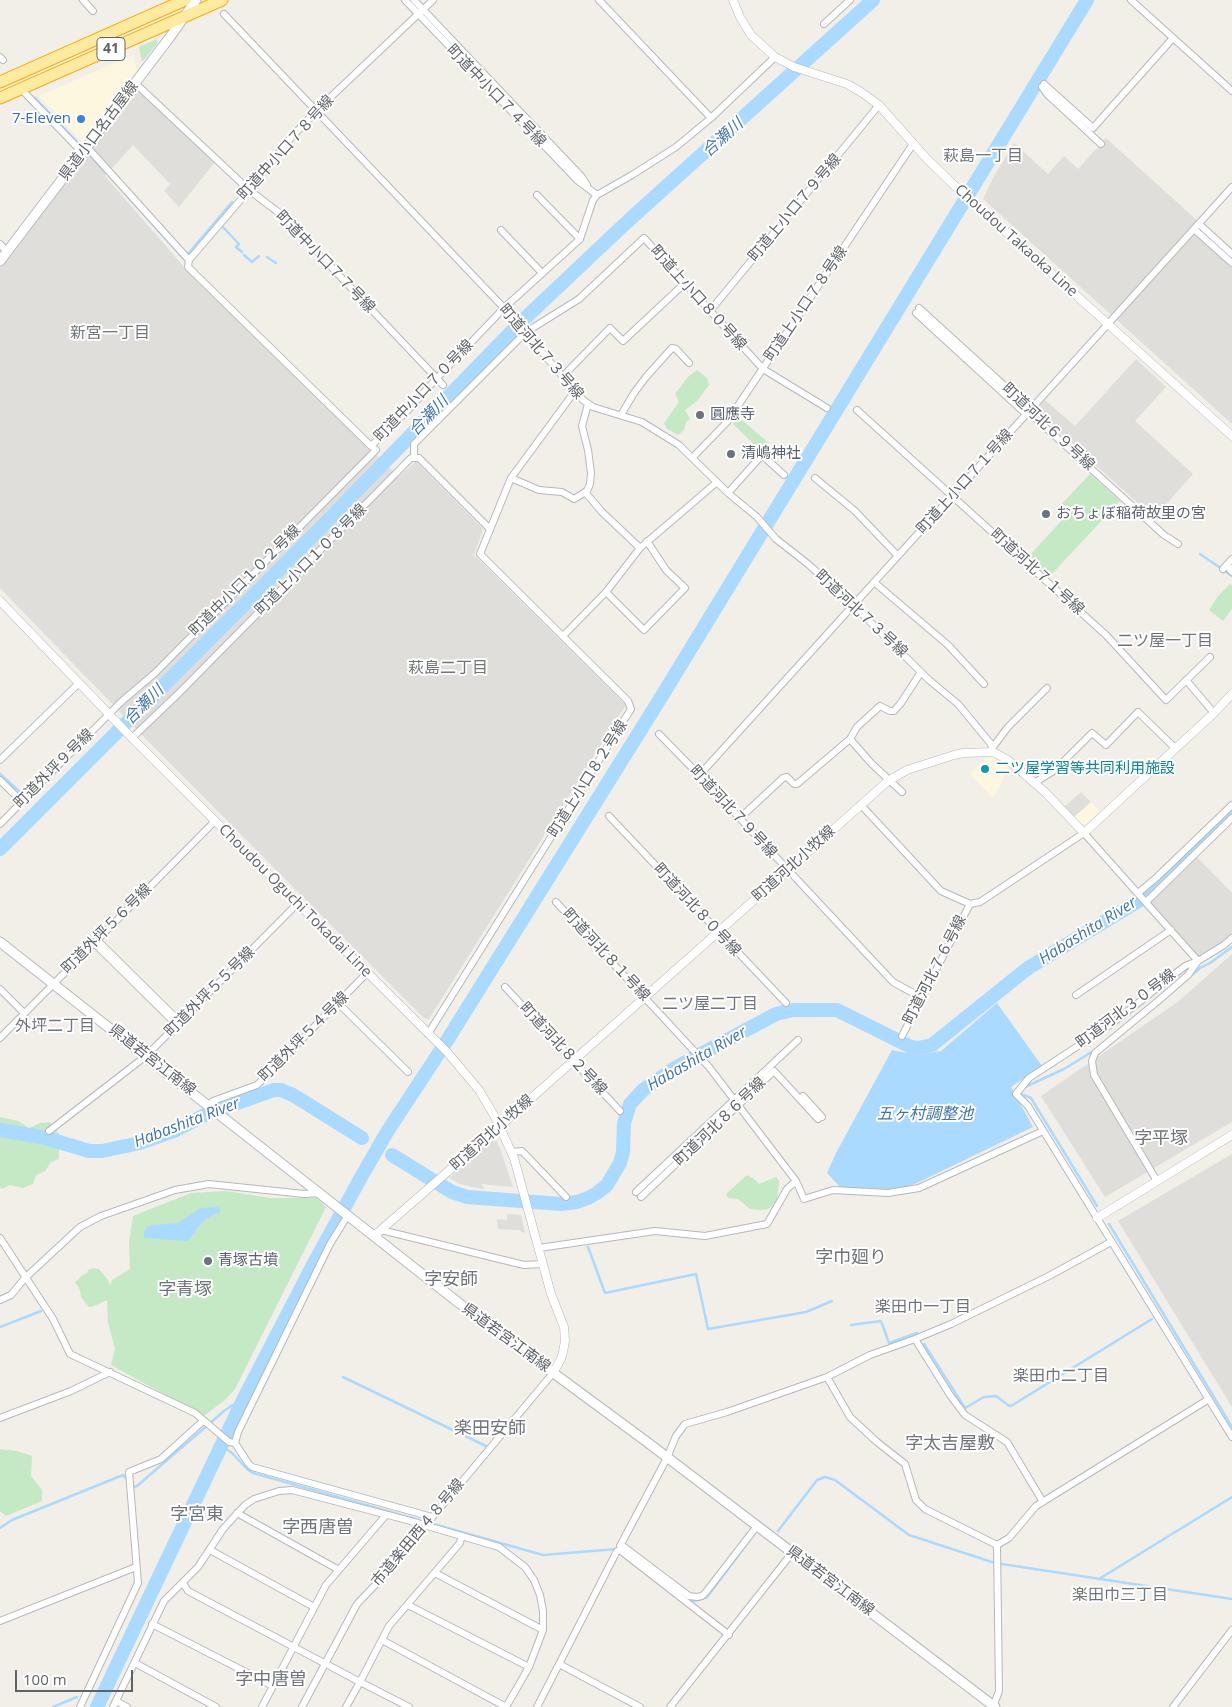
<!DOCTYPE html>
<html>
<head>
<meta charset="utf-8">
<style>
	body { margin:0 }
	#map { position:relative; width:1232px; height:1707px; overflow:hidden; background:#f1efe8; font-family:"Open Sans",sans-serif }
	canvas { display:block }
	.scale { position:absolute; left:15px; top:1670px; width:118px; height:22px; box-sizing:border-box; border:2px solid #5f6368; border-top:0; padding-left:6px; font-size:15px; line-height:18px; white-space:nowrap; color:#5f6368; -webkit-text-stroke:4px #fff; paint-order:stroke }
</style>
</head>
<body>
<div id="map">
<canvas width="1232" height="1707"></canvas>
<div class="scale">100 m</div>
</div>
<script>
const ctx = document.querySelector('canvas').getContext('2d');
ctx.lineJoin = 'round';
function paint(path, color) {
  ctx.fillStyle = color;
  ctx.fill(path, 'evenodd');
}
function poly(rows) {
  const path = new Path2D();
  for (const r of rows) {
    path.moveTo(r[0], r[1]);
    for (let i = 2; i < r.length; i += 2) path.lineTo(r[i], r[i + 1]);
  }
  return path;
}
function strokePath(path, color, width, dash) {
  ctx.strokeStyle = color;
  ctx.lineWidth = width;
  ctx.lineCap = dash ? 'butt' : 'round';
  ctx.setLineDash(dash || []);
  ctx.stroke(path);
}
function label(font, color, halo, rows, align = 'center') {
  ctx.font = font + ' "Open Sans","Noto Sans JP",sans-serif';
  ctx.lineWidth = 4;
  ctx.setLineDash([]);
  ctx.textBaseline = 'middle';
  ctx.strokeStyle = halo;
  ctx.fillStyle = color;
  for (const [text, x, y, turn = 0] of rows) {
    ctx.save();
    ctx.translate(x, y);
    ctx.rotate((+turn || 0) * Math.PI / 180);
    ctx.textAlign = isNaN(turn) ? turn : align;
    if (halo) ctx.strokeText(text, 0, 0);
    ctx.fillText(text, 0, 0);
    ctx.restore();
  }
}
const commercial = poly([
	[133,55,137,70,83,142,39,96],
	[988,755,993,756,1009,768,993,798,970,774],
	[1091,802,1100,812,1086,824,1080,824,1074,817]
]);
const industrial = poly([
	[135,90,139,90,215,162,179,207,164,191,170,184,133,145,105,176,185,268,399,477,416,461,483,529,474,555,626,705,429,1019,425,1019,297,891,146,739,0,588,0,268,92,149],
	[1106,138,1232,252,1232,424,983,199,994,176,1014,143,1048,174,1064,156,1078,169],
	[1136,359,1166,387,1135,421,1193,474,1154,518,1035,410,1045,400,1075,426],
	[1081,792,1091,802,1074,817,1064,807],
	[1197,857,1232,893,1232,933,1222,943,1199,958,1150,903],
	[1232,954,1232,1122,1105,1197,1041,1096,1179,1001],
	[492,1139,496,1140,500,1148,513,1187,481,1184,485,1189,472,1187,460,1184,449,1178],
	[1232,1154,1232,1407,1118,1221],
	[507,1214,521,1215,525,1233,521,1232,520,1230,498,1229,497,1219,507,1220]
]);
const green = poly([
	[157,39,157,44,142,62,139,47],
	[697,370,707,378,709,385,697,401,685,410,690,419,686,422,684,430,678,435,666,428,664,423,679,402,675,394,688,377],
	[738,417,769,443,761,451,733,424],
	[1090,474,1120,501,1048,578,1027,558,1064,518,1056,510],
	[1230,584,1232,585,1232,609,1223,621,1209,610,1218,596],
	[0,1117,18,1121,29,1128,40,1123,50,1122,59,1134,59,1159,51,1162,45,1171,36,1175,33,1184,23,1188,10,1185,2,1189,0,1187],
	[747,1175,754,1179,759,1184,776,1177,779,1181,777,1200,770,1208,764,1210,750,1209,738,1199,728,1198,726,1194],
	[226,1191,270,1198,317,1198,326,1207,235,1389,226,1399,204,1416,111,1365,115,1349,108,1323,107,1300,94,1306,89,1307,81,1297,80,1290,75,1282,79,1279,81,1276,87,1273,88,1270,94,1268,99,1269,108,1280,110,1286,112,1280,130,1269,129,1242,133,1216,191,1193],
	[0,1449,17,1451,32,1456,31,1476,42,1490,42,1501,6,1516,0,1511]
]);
const water = poly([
	[997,1003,1042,1066,1011,1087,1033,1127,917,1183,898,1190,887,1192,840,1187,827,1173,836,1153,892,1050,917,1055,941,1051],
	[218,1207,221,1212,214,1214,202,1222,188,1241,144,1238,144,1233,147,1227,152,1225,178,1223,201,1208]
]);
const stream = poly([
	[35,98,79,144],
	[88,153,106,173],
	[109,176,184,259],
	[221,225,239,244,236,247,242,252],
	[188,254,232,202],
	[244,255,252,262,259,256],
	[267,257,276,263],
	[1200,554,1222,569],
	[1225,571,1232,576],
	[0,774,21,793],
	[1158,1004,1200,968,1210,963,1232,947],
	[911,1047,927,1056],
	[1023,1088,1064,1069,1095,1050],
	[1018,1093,1031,1098,1097,1206],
	[642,1191,671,1164],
	[1109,1224,1232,1427],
	[588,1247,605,1293,696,1274,708,1329,806,1312,832,1301],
	[851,1325,881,1321,889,1343,917,1333],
	[0,1327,41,1311],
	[924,1344,965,1408,984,1397,996,1396,1008,1405,1011,1406,1152,1319],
	[343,1377,488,1447],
	[222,1446,232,1453,247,1469,253,1473,543,1555,617,1549],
	[132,1485,134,1487,137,1486,224,1411,231,1406,242,1402],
	[0,1528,12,1520,123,1475,127,1479],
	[778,1531,817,1480,825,1477,835,1480,909,1535,995,1563,1232,1599],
	[1099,1579,1232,1497],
	[687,1598,695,1601,707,1597,749,1541],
	[53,1707,77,1697]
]);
const river = poly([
	[0,849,298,551,521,322,628,221,873,0],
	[0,1130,46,1138,89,1151,102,1151,140,1143,174,1131,207,1114,274,1090,281,1090,293,1095,362,1138],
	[392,1155,452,1192,467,1197,561,1204,577,1202,588,1198,597,1193,607,1185,620,1163,623,1152,624,1123,630,1104,643,1090,675,1068,776,1014,793,1010,837,1010,911,1047,918,1048,932,1045,1028,968,1140,900,1232,811],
	[97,1707,242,1402,313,1265,360,1179,387,1132,448,1039,660,699,1087,0]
]);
const minor = poly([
	[83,0,93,11],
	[405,0,577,180,597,195],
	[414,0,581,176,587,185],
	[599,0,711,118],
	[1131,0,1232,91],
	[224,14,504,308,583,400,593,407,642,422,679,445,728,493,757,517,776,539,808,564,853,605,929,680,958,704,991,744,993,752],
	[824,24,850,0],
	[0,57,3,60],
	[135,83,249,190,282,215,443,385],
	[1044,84,1093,128,1173,38],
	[1042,87,1048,95,1101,144],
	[21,89,78,148],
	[87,147,189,260,188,267,371,446,407,411,436,379,504,308,580,239,593,200,597,195,632,175,676,147,711,118,775,57],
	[537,195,580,239],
	[1199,224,1232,254],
	[1194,229,1232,263],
	[501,230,542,273],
	[0,244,7,252],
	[189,260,249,190,290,139,316,111,433,0],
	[919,308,1030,409,1033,416,1164,535,1178,544],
	[710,311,879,105],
	[916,313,1026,414],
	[563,376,610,328,623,341,685,283],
	[857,410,1106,635,1166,700,1210,657],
	[621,415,634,393,646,377,672,348,676,349,689,363],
	[414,457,414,444,526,332,579,299,644,238,763,369,827,408],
	[692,458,727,422,913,144],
	[511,478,539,490,562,492,574,499,587,491,590,484,591,473,588,450,582,426,588,404],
	[815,478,855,511,898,556],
	[585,492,602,512,640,548],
	[728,493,762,455,784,475],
	[1232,568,1230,570,1232,572],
	[1223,569,1232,559],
	[874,582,948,645,984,684],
	[606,592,644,630,685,588,666,570,647,541],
	[563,636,606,592,640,548,717,482],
	[1186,680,1214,713],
	[659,734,703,779,893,982,913,993],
	[132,738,179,693,411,458,419,458,490,529],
	[850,739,871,763,902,792],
	[993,747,1008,727,1047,688],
	[0,760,79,683],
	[703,779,704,770,1232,187],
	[0,780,22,802],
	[1034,783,1055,770,1092,733,1106,745,1138,712,1175,748],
	[861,805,941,891,970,904,980,902,1084,833,1198,961,1188,975,1158,1001,1095,1053,1092,1061,1094,1075,1157,1181],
	[609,816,786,1003],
	[740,818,783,778,787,777,794,784,797,784,850,739,857,727,880,706,890,711,894,711,901,703,921,672],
	[0,824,121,702,155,673,376,450,371,446],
	[1138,893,1156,878,1232,805],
	[556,902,709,1067,796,1181,804,1199,833,1190,888,1193,919,1188,1043,1131],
	[1146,902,1232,818],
	[1232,938,1224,945,1198,961,1185,966,1110,1025,1029,1078,1016,1094,1028,1106,1232,1437],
	[97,940,180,1022],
	[94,943,177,1025],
	[505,987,620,1111],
	[0,989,24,1013],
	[1076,995,1171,930],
	[338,1003,408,1072],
	[428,1034,631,709,628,701,480,554,511,478,575,391],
	[902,1036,970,904],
	[0,1038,215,821],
	[803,1096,822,1117],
	[208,1105,213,1101,257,1085,367,973],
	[49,1131,146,1056,297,904],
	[512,1152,522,1151,566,1197],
	[636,1192,798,1040],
	[641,1197,774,1071,818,1119],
	[381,1230,524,1265,543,1264],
	[0,1238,53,1319,70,1354,195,1413,229,1442,235,1443,248,1463,252,1467,432,1517],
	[539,1248,655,1231,705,1236,767,1224,787,1189,796,1181],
	[0,1300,11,1295,25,1278,80,1227,101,1216,175,1190,209,1184,304,1194,320,1193],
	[915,1339,950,1395,965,1415,1007,1442,1043,1502],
	[827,1377,850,1417,877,1442,905,1464,916,1500,925,1509,997,1545],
	[0,1418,71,1391,110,1372],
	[235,1443,238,1432,330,1244,348,1215],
	[237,1513,339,1570],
	[757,1526,706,1592,702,1596,697,1597,689,1596,624,1547,620,1546,667,1458,676,1436,685,1424,727,1412,827,1377,870,1355,915,1339,951,1324,1049,1276,1111,1242],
	[997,1545,1009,1538,1036,1506,1209,1399],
	[210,1550,314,1607],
	[435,1573,543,1630],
	[183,1583,188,1591,360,1682,346,1707],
	[408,1605,529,1667],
	[0,1621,136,1567],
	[152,1624,273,1686],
	[382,1640,506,1707],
	[135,1663,216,1707],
	[559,1664,640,1707],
	[116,1701,127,1707],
	[80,1707,138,1583,129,1472,161,1459,203,1421],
	[113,1707,164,1601,198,1567,223,1529,245,1505,254,1499,279,1491,292,1490,407,1520,499,1547,525,1567,534,1580,540,1595,543,1611,543,1630,529,1667,506,1707],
	[262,1707,326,1585,386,1515],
	[302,1707,357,1604,378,1582,553,1373],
	[409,1707,360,1682,389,1626,460,1543,461,1538],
	[537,1707,617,1551,621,1551,729,1635],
	[670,1707,792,1553],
	[993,1707,999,1691,997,1545],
	[1173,1707,1232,1630]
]);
const tertiary = poly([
	[733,0,740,17,751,35,775,57,794,67,847,84,861,92,879,105,927,159,956,187,1232,436],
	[0,601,130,736,447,1052,479,1090,495,1117,514,1158,551,1294,564,1327,565,1341,563,1352,561,1359,553,1373],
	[1097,1218,1232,1135],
	[374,1236,500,1126,888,781,907,770,954,755,963,753,993,752,1008,760,1046,793,1084,833,1214,713,1232,694]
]);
const secondary = poly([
	[0,261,170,37,196,0],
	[0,942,464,1307,647,1442,995,1707]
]);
const trunk = poly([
	[0,82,185,0],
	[0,98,222,0]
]);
const markers = [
	[81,119,5,"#3f7fe0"],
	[700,415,5,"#6b7280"],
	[731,454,5,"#6b7280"],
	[1046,514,5,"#6b7280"],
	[985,769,5,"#0f9aa8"],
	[208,1261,5,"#6b7280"]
];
const shields = [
	[111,49,28]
];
const shieldNames = [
	["41",111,49]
];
const streetNames = [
	["町道中小口７４号線",496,96,46],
	["県道小口名古屋線",99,131,-53],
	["町道中小口７８号線",286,148,-48],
	["町道上小口７９号線",795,208,-50],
	["Choudou Takaoka Line",1016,241,42],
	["町道中小口７７号線",325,262,46],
	["町道上小口８０号線",698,298,48],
	["町道上小口７８号線",806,304,-56],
	["町道河北７３号線",541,352,49],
	["町道中小口７０号線",424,391,-46],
	["町道河北６９号線",1048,427,43],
	["町道上小口７１号線",965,482,-48],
	["町道上小口１０８号線",311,560,-45],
	["町道河北７１号線",1037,572,42],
	["町道中小口１０２号線",245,581,-45],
	["町道河北７３号線",861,614,43],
	["町道外坪９号線",54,769,-45],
	["町道上小口８２号線",588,779,-58],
	["町道河北７９号線",733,812,47],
	["町道河北小牧線",794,864,-42],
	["Choudou Oguchi Tokadai Line",295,901,45],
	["町道河北８０号線",697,910,47],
	["町道外坪５６号線",107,929,-45],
	["町道河北８１号線",606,955,47],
	["町道河北７６号線",935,970,-63],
	["町道外坪５５号線",210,992,-45],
	["町道河北３０号線",1126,1009,-37],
	["町道外坪５４号線",304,1037,-45],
	["町道河北８２号線",563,1049,47],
	["県道若宮江南線",152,1060,38],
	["町道河北８６号線",720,1122,-44],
	["町道河北小牧線",492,1133,-42],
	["県道若宮江南線",506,1338,36],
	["市道楽田西４８号線",418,1533,-50],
	["県道若宮江南線",830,1581,37]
];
const shopNames = [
	["7-Eleven",71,119]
];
const worshipNames = [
	["圓應寺",710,415],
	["清嶋神社",741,454],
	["おちょぼ稲荷故里の宮",1056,514],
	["青塚古墳",218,1261]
];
const cultureNames = [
	["二ツ屋学習等共同利用施設",995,769]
];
const waterNames = [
	["合瀬川",723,138,-42],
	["合瀬川",429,416,-46],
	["合瀬川",144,705,-45],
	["Habashita River",1088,931,-32],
	["Habashita River",697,1059,-30],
	["五ヶ村調整池",925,1114],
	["Habashita River",187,1123,-21]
];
const neighbourhoodNames = [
	["萩島一丁目",983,156],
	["新宮一丁目",110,333],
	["二ツ屋一丁目",1165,641],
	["萩島二丁目",448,668],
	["二ツ屋二丁目",710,1004],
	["外坪二丁目",55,1026],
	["楽田巾一丁目",923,1307],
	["楽田巾二丁目",1061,1376],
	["楽田巾三丁目",1120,1595]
];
const quarterNames = [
	["字平塚",1161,1139],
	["字巾廻り",851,1258],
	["字安師",451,1280],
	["字青塚",185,1290],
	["楽田安師",490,1429],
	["字太吉屋敷",950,1444],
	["字宮東",197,1515],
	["字西唐曽",318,1528],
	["字中唐曽",271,1680]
];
paint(commercial, '#fef7e0');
paint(industrial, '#e0deda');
paint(green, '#c5e8c5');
paint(water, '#aadaff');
strokePath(stream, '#aadaff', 2.5);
strokePath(river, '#aadaff', 14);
strokePath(minor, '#b5b8bc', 8);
strokePath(tertiary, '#b5b8bc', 9);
strokePath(secondary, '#b6babf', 11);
strokePath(trunk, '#f9ab00', 13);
strokePath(minor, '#fff', 6);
strokePath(tertiary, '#fff', 8);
strokePath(secondary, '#fff', 9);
strokePath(trunk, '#feeaa1', 11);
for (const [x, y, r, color] of markers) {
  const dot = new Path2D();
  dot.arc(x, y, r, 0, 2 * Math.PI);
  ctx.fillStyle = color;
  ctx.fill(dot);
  strokePath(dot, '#fff', 2);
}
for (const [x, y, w] of shields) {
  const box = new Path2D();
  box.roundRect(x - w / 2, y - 11.5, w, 23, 4);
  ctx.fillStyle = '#fff';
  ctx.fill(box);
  strokePath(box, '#5f6368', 1);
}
label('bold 14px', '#5f6368', null, shieldNames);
label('15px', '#5f6368', '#fff', streetNames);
label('15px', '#366cbe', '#fff', shopNames, 'right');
label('15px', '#5b616d', '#fff', worshipNames, 'left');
label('15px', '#0d838f', '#fff', cultureNames, 'left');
label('italic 16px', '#4174aa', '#fff', waterNames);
label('16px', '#70757a', '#fff', neighbourhoodNames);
label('18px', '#70757a', '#fff', quarterNames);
</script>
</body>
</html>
